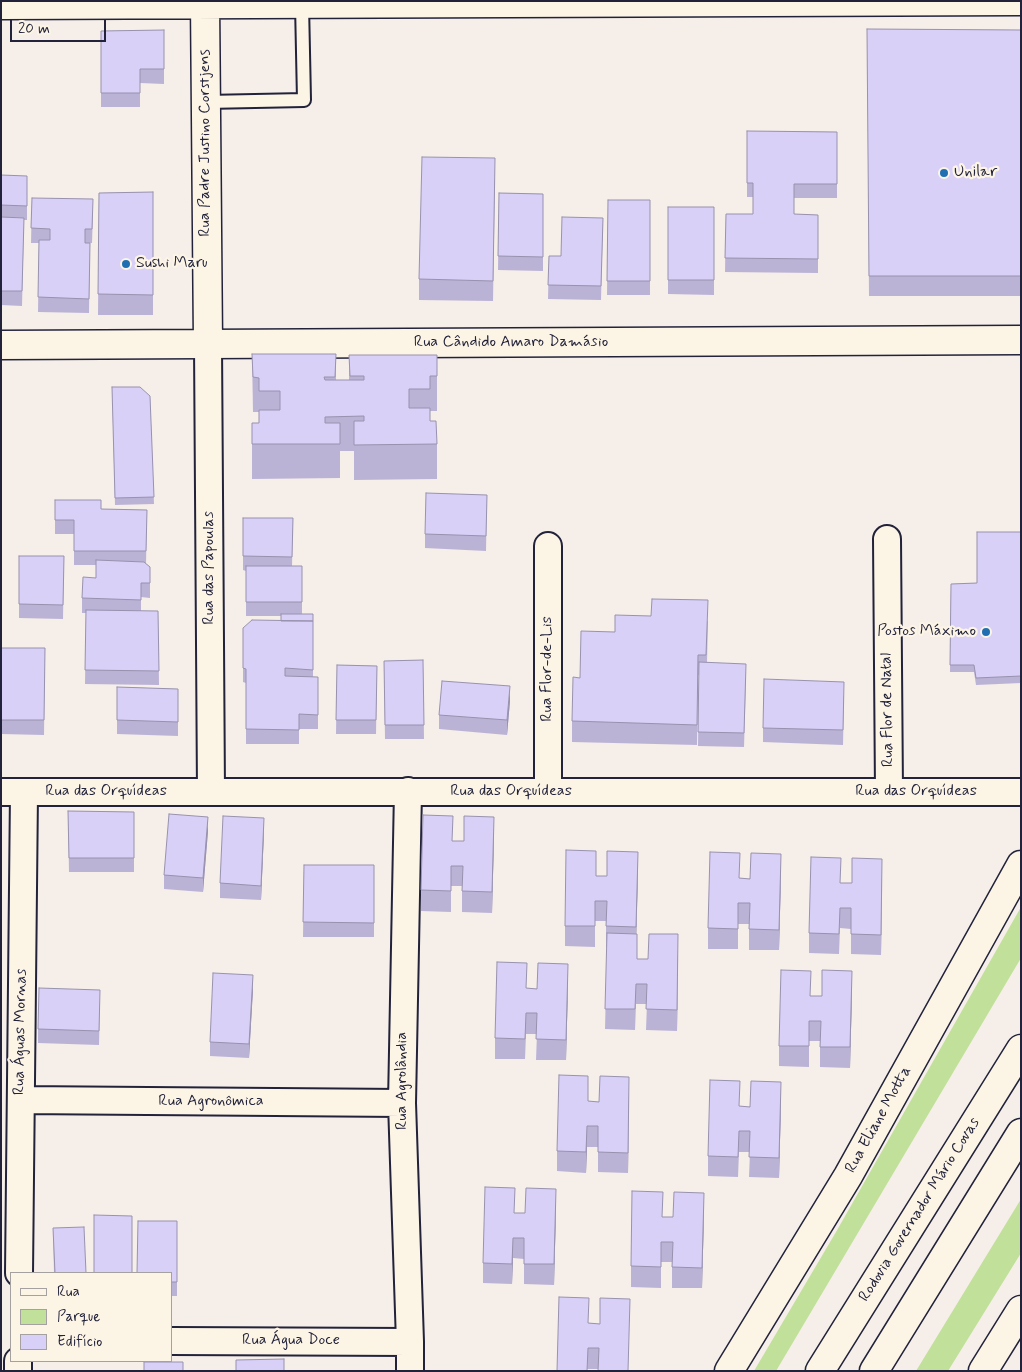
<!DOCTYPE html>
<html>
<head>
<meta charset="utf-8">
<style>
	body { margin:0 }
	#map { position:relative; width:1022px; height:1372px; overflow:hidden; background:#f5eee9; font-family:Mynerve,sans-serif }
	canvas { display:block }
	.frame { position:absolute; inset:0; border:2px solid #22223b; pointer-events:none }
	.legend { position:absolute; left:10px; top:1272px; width:162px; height:90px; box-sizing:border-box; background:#fcf5e5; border:1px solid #a5a1a1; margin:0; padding:6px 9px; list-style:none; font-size:15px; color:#22223b }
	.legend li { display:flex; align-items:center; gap:10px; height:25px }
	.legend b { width:25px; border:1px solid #a5a1a1 }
	.scale { position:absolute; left:10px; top:20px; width:96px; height:22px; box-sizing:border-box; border:2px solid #22223b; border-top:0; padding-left:6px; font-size:15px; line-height:18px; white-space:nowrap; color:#22223b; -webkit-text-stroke:4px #fcf5e5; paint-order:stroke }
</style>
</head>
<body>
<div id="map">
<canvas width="1022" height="1372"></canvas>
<div class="frame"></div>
<ul class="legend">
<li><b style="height:6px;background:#fcf5e5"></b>Rua</li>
<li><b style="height:14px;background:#c1e099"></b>Parque</li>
<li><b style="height:14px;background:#d9d0f8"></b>Edifício</li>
</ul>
<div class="scale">20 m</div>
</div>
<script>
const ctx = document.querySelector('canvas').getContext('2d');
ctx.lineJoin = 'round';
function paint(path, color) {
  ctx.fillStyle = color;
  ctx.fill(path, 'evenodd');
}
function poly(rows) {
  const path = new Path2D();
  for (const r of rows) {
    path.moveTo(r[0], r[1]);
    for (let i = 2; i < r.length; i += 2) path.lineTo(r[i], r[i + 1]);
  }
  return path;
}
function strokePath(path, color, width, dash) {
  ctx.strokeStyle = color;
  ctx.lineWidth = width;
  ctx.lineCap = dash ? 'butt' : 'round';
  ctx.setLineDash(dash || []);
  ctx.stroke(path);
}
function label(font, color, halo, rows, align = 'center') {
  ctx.font = font + ' Mynerve,sans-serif';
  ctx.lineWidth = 4.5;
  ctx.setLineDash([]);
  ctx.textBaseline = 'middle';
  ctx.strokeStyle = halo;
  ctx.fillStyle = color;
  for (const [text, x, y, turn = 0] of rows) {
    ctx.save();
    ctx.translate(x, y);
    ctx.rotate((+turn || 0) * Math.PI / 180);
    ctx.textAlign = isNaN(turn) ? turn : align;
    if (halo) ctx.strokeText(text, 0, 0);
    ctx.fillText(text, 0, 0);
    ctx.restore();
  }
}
const green = poly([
	[1021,907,1021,958,776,1371,754,1371,836,1232],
	[1021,1199,1021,1253,948,1371,916,1371]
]);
const service = poly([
	[206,102,304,100,302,4]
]);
const minor = poly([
	[208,344,211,792],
	[887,539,889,792],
	[408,791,402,1103,410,1342,410,1371],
	[1,792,1021,792],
	[548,792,548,546],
	[21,1100,402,1103],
	[19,1273,24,792],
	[171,1341,410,1342],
	[18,1371,18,1361]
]);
const tertiary = poly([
	[205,1,208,344],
	[1,5,1021,1],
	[1,345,1021,340]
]);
const primary = poly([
	[729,1371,848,1176,1021,865],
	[983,1371,1021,1310]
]);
const motorway = poly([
	[820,1371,1021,1049],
	[874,1371,1021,1133]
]);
const wall = poly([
	[867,29,1021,30,1021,296,869,296],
	[164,30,164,84,140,83,140,107,101,107,101,31],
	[747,131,837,132,837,198,794,198,794,214,818,215,818,273,725,272,726,214,753,214,753,197,747,197],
	[1,175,27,191,27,220,24,220,22,306,1,305],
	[495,179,493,301,419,300,419,279],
	[153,192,153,315,98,315,99,193],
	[499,193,543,194,543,271,498,270],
	[32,198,93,213,92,243,90,243,89,313,38,312,39,243,31,243],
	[608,200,650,200,650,295,607,295],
	[668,207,714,207,714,295,668,294],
	[603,218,601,300,548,299,549,256,561,256],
	[252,354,336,354,336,380,349,380,349,355,437,355,437,411,430,411,430,421,437,444,437,479,354,480,354,451,340,451,340,478,252,479,252,423,259,423,259,412,253,412],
	[112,387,150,396,154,504,115,505],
	[487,495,486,551,425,548,425,534],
	[55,500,101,509,147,510,146,564,150,567,150,598,141,597,141,611,158,611,159,685,85,684,86,613,82,613,82,598,96,578,96,565,74,565,74,534,55,534],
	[243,518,293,518,292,566,302,566,302,614,313,614,313,677,318,677,318,729,299,729,299,744,246,744,246,683,243,682,243,628,281,621,281,616,246,616,246,571,243,570],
	[1021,532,1021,683,976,685,974,672,950,672,951,584,977,583],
	[19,556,64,556,63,619,19,618],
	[708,621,707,662,746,678,744,747,698,746,699,675,698,675,697,745,572,742,572,721,580,678,615,632],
	[1,648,45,648,44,735,1,734],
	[423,660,424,739,385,739,384,661],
	[337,665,377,666,376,734,336,734],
	[117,687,178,689,178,736,117,734],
	[844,696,843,745,763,742,763,728],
	[510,701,507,735,439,729,439,715],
	[68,811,134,812,134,872,69,872],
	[208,831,203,892,164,889,164,875],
	[264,832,261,900,220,898,220,883],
	[494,837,492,913,462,912,462,886,451,886,451,912,421,911,421,890,453,841,464,841],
	[304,865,374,865,374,937,303,937],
	[638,872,636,934,637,959,648,959,678,955,677,1031,646,1030,647,1004,636,1004,635,1030,605,1029,607,947,606,947,606,921,595,921,595,947,565,946,565,926,596,876,607,876],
	[781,874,779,950,749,950,749,924,738,924,738,949,708,949,708,928,740,878,750,879],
	[882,879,881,955,851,954,851,929,840,928,839,954,809,953,809,933,841,883,852,883],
	[568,985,566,1060,536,1060,537,1034,526,1034,525,1059,495,1059,495,1038,527,988,537,989],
	[253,989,249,1058,210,1056,210,1042],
	[852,992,850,1068,820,1067,820,1041,809,1041,809,1067,779,1066,779,1046,811,996,822,996],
	[100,1004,99,1045,38,1043,38,1029],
	[629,1097,628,1173,598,1172,598,1147,587,1147,586,1173,557,1171,557,1151,588,1101,599,1102],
	[781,1103,779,1178,749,1177,750,1152,739,1152,738,1177,708,1176,708,1156,740,1106,750,1107],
	[556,1209,554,1285,524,1284,524,1259,513,1258,512,1284,483,1283,483,1263,514,1213,525,1213],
	[704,1213,702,1288,672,1288,672,1262,661,1262,661,1288,631,1287,631,1266,662,1217,673,1217],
	[177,1221,177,1296,171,1296,171,1273],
	[53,1228,86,1273,54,1273],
	[630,1320,598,1369,588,1369,557,1371,589,1323,600,1324]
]);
const shadedWall = poly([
	[510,686,510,701,507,735,507,720],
	[208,817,208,831,203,892,203,878],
	[494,817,494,837,492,913,492,892],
	[264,818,264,832,261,900,261,886],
	[638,852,638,872,636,948,636,927],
	[781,854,781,874,779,950,779,930],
	[882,859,882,879,881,955,881,935],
	[678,934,678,955,677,1031,677,1010],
	[568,964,568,985,566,1060,566,1040],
	[852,971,852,992,850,1068,850,1047],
	[253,975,253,989,249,1058,249,1044],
	[629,1077,629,1097,628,1173,628,1153],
	[781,1082,781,1103,779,1178,779,1158],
	[587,1126,587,1147,586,1173,586,1152],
	[556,1189,556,1209,554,1285,554,1264],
	[704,1193,704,1213,702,1288,702,1268],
	[513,1238,513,1258,512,1284,512,1264]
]);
const building = poly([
	[867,29,1021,30,1021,276,869,276,867,29],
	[164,30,164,69,140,69,140,93,101,93,101,31,164,30],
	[747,131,837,132,837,184,794,184,794,214,818,215,818,259,725,258,726,214,753,214,753,183,747,183,747,131],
	[422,157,495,158,493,281,419,279,422,157],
	[1,175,27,176,27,206,1,205,1,175],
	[153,192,153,295,98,294,99,193,153,192],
	[499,193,543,194,543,257,498,256,499,193],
	[32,198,93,199,92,229,85,229,85,243,90,243,89,299,38,297,39,240,50,240,50,229,31,228,32,198],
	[608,200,650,200,650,281,607,281,608,200],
	[668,207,714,207,714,280,668,280,668,207],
	[1,217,24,218,22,291,1,291,1,217],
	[562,217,603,218,601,286,548,285,549,256,561,256,562,217],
	[252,354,336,354,335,377,324,377,325,380,364,380,364,376,350,376,349,355,437,355,437,376,430,376,430,389,409,389,409,408,430,408,430,421,436,421,437,444,354,445,354,421,364,421,364,416,325,417,325,423,340,423,340,444,252,444,252,423,259,423,259,410,280,410,280,391,259,391,259,378,253,377,252,354],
	[112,387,140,387,150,396,154,497,115,498,112,387],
	[426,493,487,495,486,536,425,534,426,493],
	[55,500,101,500,101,509,147,510,146,551,74,551,74,520,55,520,55,500],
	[243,518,293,518,292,557,243,556,243,518],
	[977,532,1021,532,1021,676,976,678,974,665,950,665,951,584,977,583,977,532],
	[19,556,64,556,63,605,19,604,19,556],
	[96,560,144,562,150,567,150,583,141,583,141,600,82,598,83,577,96,578,96,560],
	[246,566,302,566,302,602,246,602,246,566],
	[652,599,708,600,706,655,698,655,697,725,572,721,573,677,580,678,581,631,615,632,615,615,651,616,652,599],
	[86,610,158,611,159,671,85,670,86,610],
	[281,614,313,614,313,621,281,621,281,614],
	[252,620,313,621,313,670,285,668,285,676,318,677,318,715,299,714,299,730,246,729,246,669,243,668,243,628,252,620],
	[1,648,45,648,44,720,1,720,1,648],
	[423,660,424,725,385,725,384,661,423,660],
	[699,662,746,664,744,733,698,732,699,662],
	[337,665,377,666,376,720,336,720,337,665],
	[764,679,844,682,843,730,763,728,764,679],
	[442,681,510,686,507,720,439,715,442,681],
	[117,687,178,689,178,722,117,720,117,687],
	[68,811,134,812,134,858,69,858,68,811],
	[169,814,208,817,203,878,164,875,169,814],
	[423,815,453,816,452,841,464,841,464,816,494,817,492,892,462,891,463,866,451,866,451,891,421,890,423,815],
	[223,816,264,818,261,886,220,883,223,816],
	[566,850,596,851,596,876,607,876,607,851,638,852,636,927,606,926,607,901,595,901,595,926,565,926,566,850],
	[710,852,740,853,739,878,750,879,751,853,781,854,779,930,749,929,750,903,738,903,738,929,708,928,710,852],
	[811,857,841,858,840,883,852,883,852,858,882,859,881,935,851,934,851,908,840,908,839,934,809,933,811,857],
	[304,865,374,865,374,923,303,922,304,865],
	[607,933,637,934,637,959,648,959,649,934,678,934,677,1010,646,1009,647,984,636,984,635,1009,605,1009,607,933],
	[497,962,527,963,526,988,537,989,538,963,568,964,566,1040,536,1039,537,1013,526,1013,525,1039,495,1038,497,962],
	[781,970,811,971,810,996,822,996,822,970,852,971,850,1047,820,1047,821,1021,809,1021,809,1046,779,1046,781,970],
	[213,973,253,975,249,1044,210,1042,213,973],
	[39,988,100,990,99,1031,38,1029,39,988],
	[559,1075,588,1076,588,1101,599,1102,600,1076,629,1077,628,1153,598,1152,598,1126,587,1126,586,1152,557,1151,559,1075],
	[710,1080,740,1081,739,1106,750,1107,751,1081,781,1082,779,1158,749,1157,750,1131,739,1131,738,1157,708,1156,710,1080],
	[485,1187,515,1188,514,1213,525,1213,526,1188,556,1189,554,1264,524,1264,524,1238,513,1238,512,1264,483,1263,485,1187],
	[632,1191,663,1192,662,1217,673,1217,674,1192,704,1193,702,1268,672,1267,673,1242,661,1242,661,1267,631,1266,632,1191],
	[94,1215,132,1216,132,1273,94,1273,94,1215],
	[138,1221,177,1221,177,1282,171,1282,171,1273,137,1273,138,1221],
	[84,1227,86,1273,55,1273,53,1228,84,1227],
	[559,1297,589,1298,588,1323,600,1324,600,1298,630,1299,628,1371,598,1371,599,1348,588,1348,587,1371,557,1371,559,1297],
	[284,1359,284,1371,236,1371,236,1360,284,1359],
	[144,1362,183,1362,183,1371,144,1371,144,1362]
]);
const markers = [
	[944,173,5,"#1f6fb2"],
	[126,264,5,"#1f6fb2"],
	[986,632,5,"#1f6fb2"]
];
const streetNames = [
	["Rua Padre Justino Corstjens",206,143,-90],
	["Rua Cândido Amaro Damásio",511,343],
	["Rua das Papoulas",210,568,-90],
	["Rua Flor-de-Lis",548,669,-90],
	["Rua Flor de Natal",888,710,-91],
	["Rua das Orquídeas",106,792],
	["Rua das Orquídeas",511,792],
	["Rua das Orquídeas",916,792],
	["Rua Águas Mornas",21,1032,-89],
	["Rua Agrolândia",403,1081,-90],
	["Rua Agronômica",211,1102],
	["Rua Eliane Motta",879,1120,-61],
	["Rodovia Governador Mário Covas",920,1210,-58],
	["Rua Água Doce",291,1341]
];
const poiNames = [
	["Unilar",954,173],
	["Sushi Maru",136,264],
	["Postos Máximo",976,632,"right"]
];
paint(green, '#c1e099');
strokePath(service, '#22223b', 16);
strokePath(minor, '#22223b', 30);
strokePath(tertiary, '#22223b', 31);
strokePath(primary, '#22223b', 31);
strokePath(motorway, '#22223b', 31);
strokePath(service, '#fcf5e5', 12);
strokePath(minor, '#fcf5e5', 26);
strokePath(tertiary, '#fcf5e5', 28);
strokePath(primary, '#fcf5e5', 28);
strokePath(motorway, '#fcf5e5', 28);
paint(wall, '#bbb3d5');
paint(shadedWall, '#9892ae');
paint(building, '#d9d0f8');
strokePath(building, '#9892ae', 1);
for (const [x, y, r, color] of markers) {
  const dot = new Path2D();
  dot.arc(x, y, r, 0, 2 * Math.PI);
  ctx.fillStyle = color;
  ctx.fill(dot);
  strokePath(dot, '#fcf5e5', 2);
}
label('16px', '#22223b', '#fcf5e5', streetNames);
label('16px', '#22223b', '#fcf5e5', poiNames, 'left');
</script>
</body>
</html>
